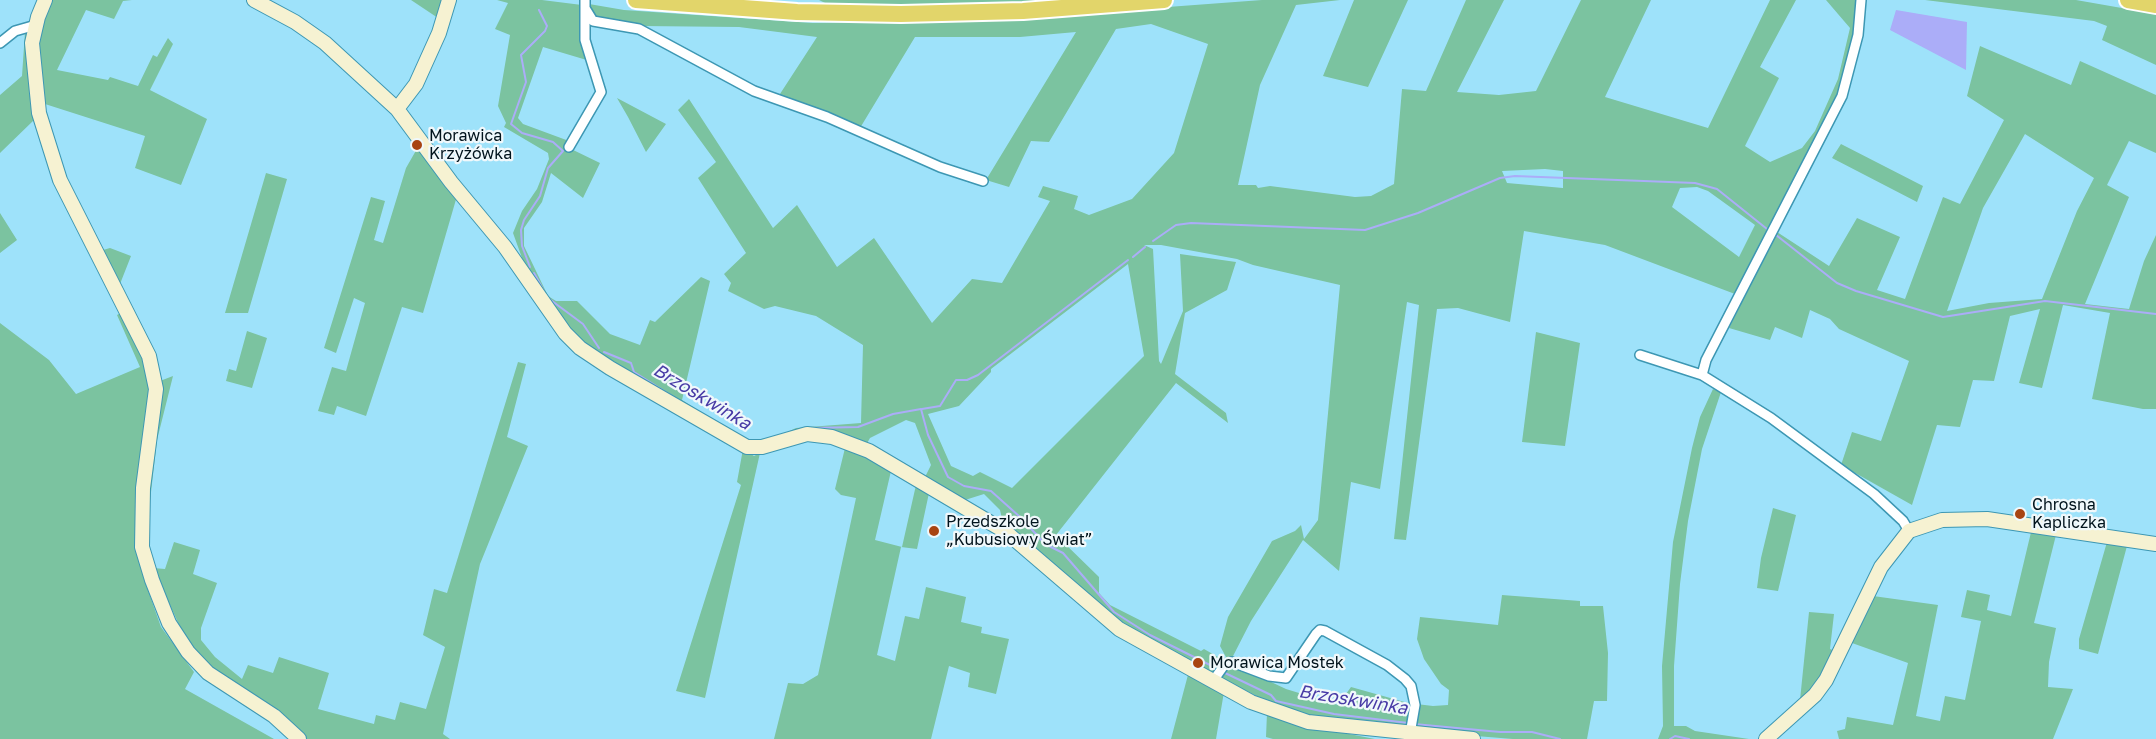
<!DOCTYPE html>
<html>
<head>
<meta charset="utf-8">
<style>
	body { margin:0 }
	canvas { display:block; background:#9ee2fa }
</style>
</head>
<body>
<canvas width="2156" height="739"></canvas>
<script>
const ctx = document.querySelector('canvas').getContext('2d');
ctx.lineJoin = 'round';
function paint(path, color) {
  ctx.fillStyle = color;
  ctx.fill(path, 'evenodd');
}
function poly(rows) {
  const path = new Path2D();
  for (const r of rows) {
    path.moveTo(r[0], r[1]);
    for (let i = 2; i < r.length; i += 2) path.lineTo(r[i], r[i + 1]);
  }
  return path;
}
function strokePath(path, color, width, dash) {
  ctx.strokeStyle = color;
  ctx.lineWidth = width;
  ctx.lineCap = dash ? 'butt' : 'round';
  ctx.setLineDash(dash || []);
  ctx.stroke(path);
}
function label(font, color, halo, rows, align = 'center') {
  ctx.font = font + ' "Golos Text",sans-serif';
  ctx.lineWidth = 4.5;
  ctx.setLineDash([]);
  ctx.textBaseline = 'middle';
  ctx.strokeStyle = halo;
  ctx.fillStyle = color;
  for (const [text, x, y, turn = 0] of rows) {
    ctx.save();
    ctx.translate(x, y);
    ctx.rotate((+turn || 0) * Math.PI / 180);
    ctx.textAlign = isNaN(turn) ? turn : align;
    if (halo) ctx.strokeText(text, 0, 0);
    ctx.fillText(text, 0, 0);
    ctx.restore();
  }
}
const green = poly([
	[50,0,132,0,123,1,114,19,86,10,57,70,108,80,110,77,138,86,153,55,157,57,168,38,173,44,150,90,207,119,181,185,135,168,145,136,45,104,37,70,37,53,40,28],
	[411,0,443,0,438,18],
	[497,0,542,0,582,5,582,48,590,61,543,47,518,118,523,124,569,141,567,147,600,163,583,198,551,173,542,202,524,228,524,246,548,296,556,301,577,301,610,334,640,345,650,320,655,322,701,277,710,281,682,400,738,436,748,439,747,443,591,350,571,332,526,269,513,233,522,211,537,189,549,159,548,153,504,127,506,123,498,106,510,35,495,29,508,3],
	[819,0,1090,0,835,8],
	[1262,0,1340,0,1296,5,1260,85,1238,185,1256,185,1258,188,1270,186,1355,197,1371,196,1394,184,1402,89,1426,91,1466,0,1504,0,1457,92,1499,95,1536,91,1581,0,1651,0,1605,97,1708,128,1770,0,1796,0,1760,67,1779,78,1745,146,1770,162,1802,148,1815,131,1838,79,1850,28,1826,0,1859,0,1856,35,1840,88,1735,294,1605,245,1524,231,1510,322,1458,308,1437,309,1406,540,1394,539,1419,305,1407,302,1380,489,1351,482,1339,571,1303,540,1251,621,1232,658,1226,657,1220,646,1228,617,1272,541,1295,531,1301,525,1304,539,1318,520,1340,285,1253,265,1237,259,1161,245,1144,245,1153,249,1159,361,1161,364,1183,311,1180,254,1236,262,1227,290,1185,313,1175,374,1226,413,1228,423,1176,383,1056,535,1099,577,1099,593,1110,605,1201,651,1204,649,1218,657,1228,667,1237,666,1286,689,1338,705,1351,687,1408,703,1433,706,1448,705,1449,690,1441,684,1424,659,1417,639,1420,617,1498,625,1502,595,1580,601,1580,606,1603,606,1608,653,1607,701,1594,701,1587,739,1513,739,1414,731,1318,719,1284,710,1143,638,1100,608,1003,523,1000,510,984,494,965,500,924,479,931,465,915,423,906,420,870,438,865,447,832,435,753,445,753,440,777,437,796,428,861,423,863,345,816,316,775,306,764,309,728,291,731,283,724,274,746,253,698,178,716,162,678,110,689,99,773,228,797,205,837,267,874,238,932,323,972,279,1002,283,1050,201,1038,197,1043,186,1078,196,1074,209,1089,215,1132,199,1174,153,1208,44,1151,24,1116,29,1049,142,1031,141,1009,187,986,180,1076,32,1020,37,915,37,860,128,778,97,817,37,739,27,640,26,592,16,589,4,624,10,813,23,979,21],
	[1545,169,1563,171,1563,188,1507,183,1502,171],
	[1697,187,1708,191,1755,225,1739,257,1672,207,1680,188],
	[1128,264,1144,356,1012,488,980,472,973,476,951,466,928,414,959,406,991,372,991,369],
	[1354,0,1408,0,1368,87,1323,76],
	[1925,0,2076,0,2156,14,2156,65,2102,40,2107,26,2094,21],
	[25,32,29,34,29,90,34,120,0,153,0,95,22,76],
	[1980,46,2071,85,2080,61,2156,95,2156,153,2129,141,2107,185,2129,197,2085,304,2129,309,2144,261,2156,235,2156,409,2143,409,2092,399,2110,313,2063,305,2042,388,2019,383,2040,309,2010,316,1994,381,1973,380,1960,427,1937,425,1912,505,1841,465,1852,432,1881,441,1909,361,1839,329,1830,319,1810,310,1802,338,1775,327,1770,340,1729,328,1777,232,1829,266,1857,218,1900,237,1877,290,1905,299,1943,197,1960,204,2004,120,1967,96],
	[2025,134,2094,178,2077,211,2042,299,1989,303,1947,311,1983,208],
	[617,98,666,124,646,152,628,117],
	[1841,144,1923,186,1917,202,1832,158],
	[418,147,457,196,423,313,402,307,366,416,337,406,334,415,318,411,332,367,346,371,365,303,354,298,336,353,324,348,371,197,385,201,374,240,383,243,406,168],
	[266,173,287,179,248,313,225,313],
	[0,213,17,240,0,253],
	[110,248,131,256,120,284,103,250],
	[124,311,148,363,152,388,136,548,144,579,161,627,194,672,185,689,274,739,0,739,0,323,49,360,76,394,140,367,117,315],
	[247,331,267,338,252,388,226,381,229,369,236,371],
	[1536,332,1580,343,1565,446,1522,442],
	[518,362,526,364,507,437,528,446,480,564,443,734,450,739,304,739,291,722,209,666,198,655,181,629,153,568,165,569,174,542,200,550,193,574,217,583,201,628,201,640,215,657,242,679,248,665,273,673,279,657,329,673,318,709,374,724,376,715,395,720,400,702,426,709,445,647,423,635,434,589,447,593],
	[173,376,157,440,150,501,149,549,148,500,160,381],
	[1713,389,1721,392,1702,449,1688,521,1680,584,1674,666,1674,726,1686,726,1695,731,1749,739,1658,739,1663,726,1662,666,1673,542,1692,448,1700,417],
	[846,444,891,471,875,540,902,547,916,485,929,493,917,549,901,547,877,655,895,661,905,616,919,619,926,587,966,597,961,622,982,627,981,633,1009,639,996,694,968,687,970,673,949,666,931,739,774,739,788,683,803,684,818,675,856,498,841,495,835,489],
	[743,449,754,456,760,453,705,698,676,691,741,485,737,482],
	[1773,508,1796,515,1778,591,1757,588,1761,558],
	[2032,528,2056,535,2034,623,2056,628,2049,662,2048,687,2073,689,2053,739,1839,739,1837,731,1845,729,1847,717,1893,725,1908,663,1852,643,1873,596,1938,605,1916,716,1940,721,1945,696,1965,700,1981,621,1961,617,1967,590,1990,595,1987,610,2011,616],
	[2107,542,2127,546,2098,654,2079,649,2079,639],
	[1809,612,1834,614,1830,649,1835,651,1821,678,1800,700],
	[1189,671,1224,692,1216,739,1171,739],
	[1267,713,1313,727,1375,739,1273,739,1266,737]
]);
const water = poly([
	[1896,10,1967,22,1966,70,1890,30]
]);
const stream = poly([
	[1776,235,1837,283,1856,291,1943,317,2045,301,2156,314],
	[1153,241,1176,225,1191,223,1365,230,1418,213,1500,178,1515,176,1695,183,1717,189,1767,229],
	[1133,257,1145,247],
	[530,267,522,246,521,230,524,220,540,196,548,168,563,151,553,142,522,133,511,124,526,82,521,55,545,31,547,26,539,10],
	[534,273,544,291],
	[548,298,583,324,599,348],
	[604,352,631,363,634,372,680,401],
	[922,409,940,406,956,380,967,380,978,375,1128,260],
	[810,428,858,427,893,414,921,409,928,435,948,477,964,486,991,491,1020,517],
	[1024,521,1045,544,1063,553,1114,612,1150,635,1218,669],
	[1223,672,1271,695,1276,701,1334,714,1408,723],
	[1414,724,1500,732,1532,732,1560,739],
	[1670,739,1675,736,1689,739]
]);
const street = poly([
	[1861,0,1858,35,1842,96,1706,360,1702,375,1771,418,1874,494,1903,521,1909,531],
	[585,8,593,21,639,29,754,91,827,117,940,167,983,181],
	[0,43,15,31,36,25],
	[569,147,601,92,585,40,585,0],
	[1640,355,1702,375],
	[1213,681,1225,664,1232,662,1269,676,1286,678,1316,634,1320,630,1325,631,1387,665,1405,679,1411,686,1415,705,1410,734]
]);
const secondary = poly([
	[45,0,38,17,32,43,39,113,60,180,149,356,156,389,143,488,142,547,152,580,169,623,188,652,208,673,274,716,299,739],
	[254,0,295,22,325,43,397,109,451,182,505,247,565,333,580,348,610,368,747,447,762,447,807,434,832,437,869,451,1006,532,1119,629,1251,702,1308,722,1473,739],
	[397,109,416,84,439,33,449,0],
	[1766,739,1815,695,1826,680,1881,567,1909,531,1942,520,1987,519,2156,544]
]);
const highway = poly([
	[636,0,797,12,901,14,1023,11,1164,0],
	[2128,0,2156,5]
]);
const markers = [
	[417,145,6,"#a84412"],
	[2020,514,6,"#a84412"],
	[934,531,6,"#a84412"],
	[1198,663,6,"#a84412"]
];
const poiNames = [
	["Morawica",429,136],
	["Krzyżówka",429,154],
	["Chrosna",2032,505],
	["Kapliczka",2032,523],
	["Przedszkole",946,522],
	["„Kubusiowy Świat”",946,540],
	["Morawica Mostek",1210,663]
];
const waterNames = [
	["Brzoskwinka",702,397,31],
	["Brzoskwinka",1353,700,9]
];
paint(green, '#7bc3a0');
paint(water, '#abadf8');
strokePath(stream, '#abadf8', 2);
strokePath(street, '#3d97b3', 12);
strokePath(secondary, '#3d97b3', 16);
strokePath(highway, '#fff', 20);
strokePath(street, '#fff', 9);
strokePath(secondary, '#f6f2d2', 14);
strokePath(highway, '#e2d56a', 16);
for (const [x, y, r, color] of markers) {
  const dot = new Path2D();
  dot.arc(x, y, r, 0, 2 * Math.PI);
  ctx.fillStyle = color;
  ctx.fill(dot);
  strokePath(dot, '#f0f8fb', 2);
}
label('16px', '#00131c', '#f0f8fb', poiNames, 'left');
label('italic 18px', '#483ba6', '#f0f8fb', waterNames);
</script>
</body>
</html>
